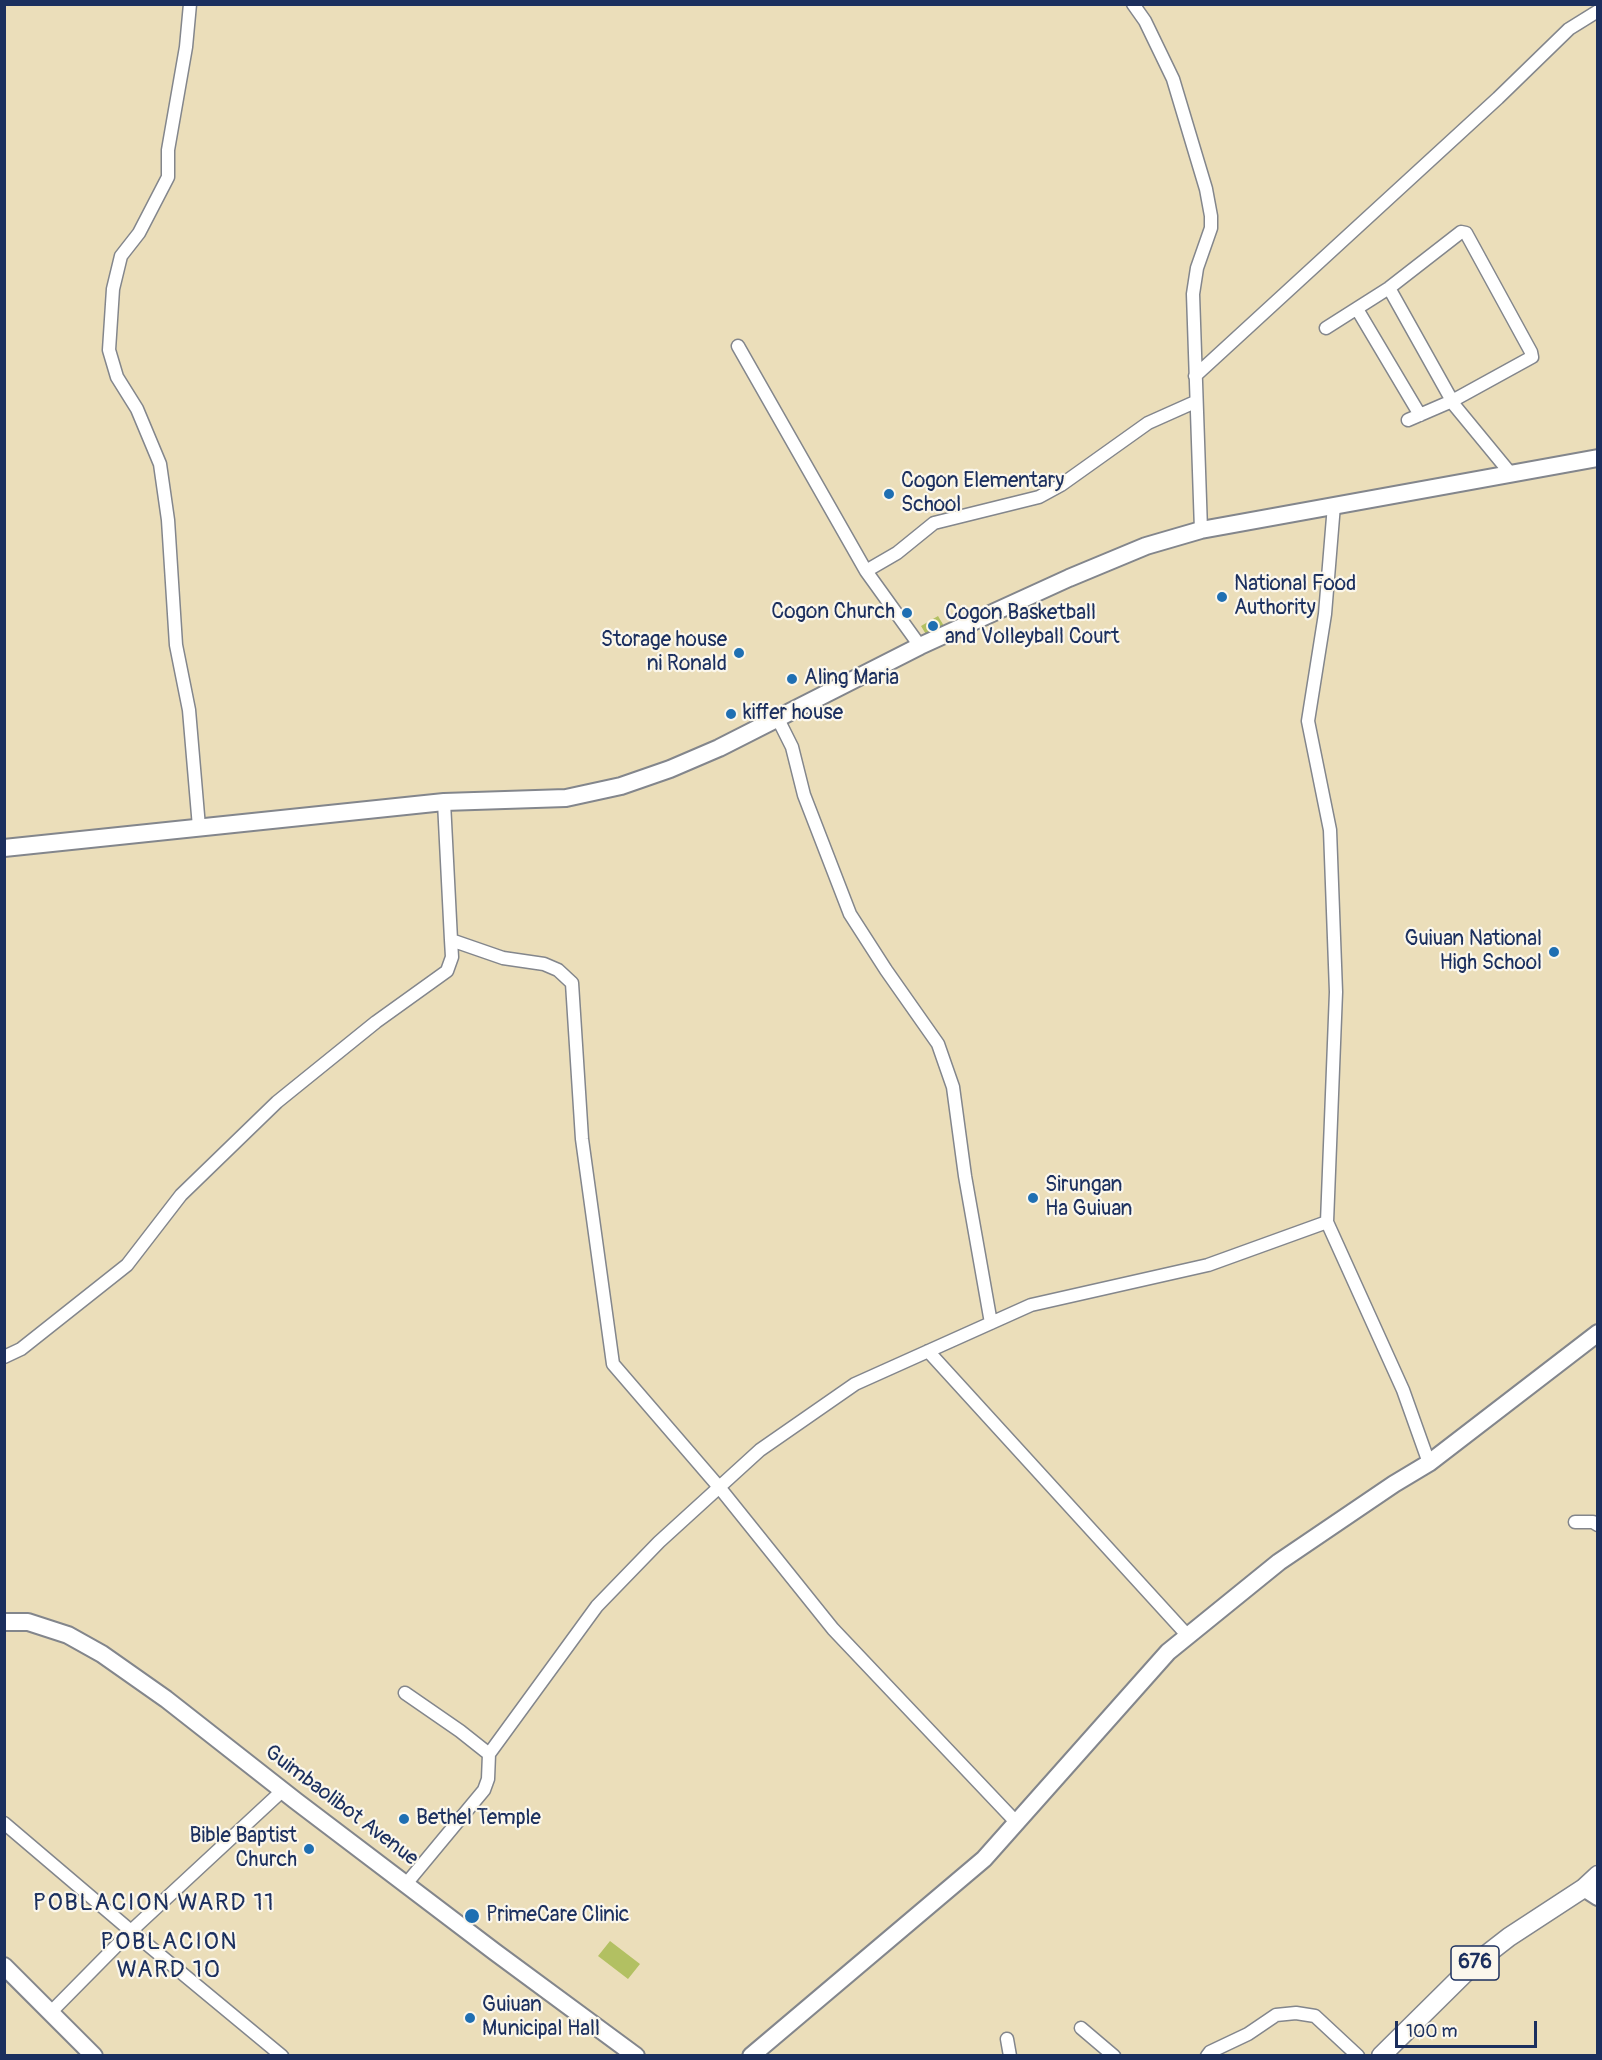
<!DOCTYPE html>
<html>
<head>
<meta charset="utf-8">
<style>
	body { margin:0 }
	#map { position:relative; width:1602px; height:2060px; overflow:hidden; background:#ebdeba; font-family:Pangolin,sans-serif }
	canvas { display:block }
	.frame { position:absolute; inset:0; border:6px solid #1b2f5e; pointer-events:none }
	.scale { position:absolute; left:1395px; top:2021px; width:142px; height:27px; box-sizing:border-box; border:3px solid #1b2f5e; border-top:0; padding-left:8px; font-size:18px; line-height:21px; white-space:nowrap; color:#1b2f5e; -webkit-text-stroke:4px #fbf7ec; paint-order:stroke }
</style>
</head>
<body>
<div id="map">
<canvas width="1602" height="2060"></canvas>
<div class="frame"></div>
<div class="scale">100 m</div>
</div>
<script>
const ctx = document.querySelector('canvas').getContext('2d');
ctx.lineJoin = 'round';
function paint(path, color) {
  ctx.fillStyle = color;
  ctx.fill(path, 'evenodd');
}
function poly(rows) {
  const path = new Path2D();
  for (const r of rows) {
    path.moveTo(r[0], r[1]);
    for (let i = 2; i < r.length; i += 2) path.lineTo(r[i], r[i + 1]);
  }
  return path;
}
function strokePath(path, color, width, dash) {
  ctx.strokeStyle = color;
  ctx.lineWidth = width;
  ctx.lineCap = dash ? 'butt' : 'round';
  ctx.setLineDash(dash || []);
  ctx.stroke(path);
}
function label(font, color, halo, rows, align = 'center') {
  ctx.font = font + ' Pangolin,sans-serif';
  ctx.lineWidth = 4.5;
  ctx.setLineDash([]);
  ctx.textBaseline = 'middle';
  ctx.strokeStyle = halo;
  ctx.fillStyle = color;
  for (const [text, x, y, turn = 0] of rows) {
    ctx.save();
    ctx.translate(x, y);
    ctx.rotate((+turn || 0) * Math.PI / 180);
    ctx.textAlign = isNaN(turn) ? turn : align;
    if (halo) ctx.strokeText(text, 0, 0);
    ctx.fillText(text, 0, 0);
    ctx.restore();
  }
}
const green = poly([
	[938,616,944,626,927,636,921,626],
	[610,1941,640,1964,628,1979,598,1956]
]);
const street = poly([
	[190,4,186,47,168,150,168,177,139,233,121,256,113,289,109,350,117,377,137,409,160,464,168,520,176,645,189,710,199,827],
	[1133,4,1145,21,1173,79,1206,189,1211,216,1211,228,1197,268,1193,294,1201,530],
	[1389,288,1455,406,1511,474],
	[1357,309,1420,415],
	[1326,328,1389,288,1461,232,1466,233,1531,352,1532,357,1452,401,1408,420],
	[738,346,866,571,920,646],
	[1195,376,1498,98,1569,29,1598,11],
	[1334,505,1325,614,1308,721,1330,830,1336,992,1327,1222,1403,1390,1429,1463],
	[866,571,897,553,934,523,1039,497,1061,485,1148,423,1195,402],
	[778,719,792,747,804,795,850,914,886,970,938,1044,953,1087,965,1176,991,1323],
	[444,802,451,940,503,958,544,964,558,970,572,983,582,1139,613,1364,719,1487,833,1629,1016,1822],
	[928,1351,1188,1636],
	[4,1357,21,1349,127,1265,181,1195,277,1102,376,1022,447,971,452,957,451,940],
	[1575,1522,1593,1522,1598,1525],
	[405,1693,460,1731,489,1754],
	[4,1823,131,1931,282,1791],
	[406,1884,484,1790,488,1779,489,1754,597,1606,659,1542,760,1450,855,1384,1031,1305,1208,1265,1327,1222],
	[51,2012,131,1931,282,2056],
	[1081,2028,1114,2056],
	[1007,2039,1010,2056],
	[1207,2056,1210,2052,1248,2034,1276,2015,1296,2013,1315,2016,1358,2056]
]);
const secondary = poly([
	[4,848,444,802,566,798,621,786,670,769,719,748,920,646,1069,578,1146,546,1201,530,1598,458],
	[4,1622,28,1622,68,1635,102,1654,166,1699,296,1801,495,1952,636,2056],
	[1584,1888,1598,1897],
	[4,1966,94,2056],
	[751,2056,984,1859,1168,1652,1279,1562,1394,1484,1429,1463,1598,1333]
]);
const primary = poly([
	[1381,2056,1473,1965,1509,1937,1584,1888,1598,1875]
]);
const markers = [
	[889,494,6,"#1f6fb2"],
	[1222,597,6,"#1f6fb2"],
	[907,613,6,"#1f6fb2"],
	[933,626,6,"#1f6fb2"],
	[739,653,6,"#1f6fb2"],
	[792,679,6,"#1f6fb2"],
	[731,714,6,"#1f6fb2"],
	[1554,952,6,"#1f6fb2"],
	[1033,1198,6,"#1f6fb2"],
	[404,1819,6,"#1f6fb2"],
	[309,1849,6,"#1f6fb2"],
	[472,1916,8,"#1f6fb2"],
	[470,2018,6,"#1f6fb2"]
];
const shields = [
	[1475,1963,48]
];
const shieldNames = [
	["676",1475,1963]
];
const poiNames = [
	["Cogon Elementary",901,482],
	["School",901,506],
	["National Food",1234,585],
	["Authority",1234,609],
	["Cogon Church",895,613,"right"],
	["Cogon Basketball",945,614],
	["and Volleyball Court",945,638],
	["Storage house",727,641,"right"],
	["ni Ronald",727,665,"right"],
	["Aling Maria",804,679],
	["kiffer house",743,714],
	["Guiuan National",1542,940,"right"],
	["High School",1542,964,"right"],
	["Sirungan",1045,1186],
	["Ha Guiuan",1045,1210],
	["Bethel Temple",416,1819],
	["Bible Baptist",297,1837,"right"],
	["Church",297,1861,"right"],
	["PrimeCare Clinic",486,1916],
	["Guiuan",482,2006],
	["Municipal Hall",482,2030]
];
const streetNames = [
	["Guimbaolibot Avenue",341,1806,37]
];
const quarterNames = [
	["POBLACION WARD 11",154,1904],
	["POBLACION",169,1943],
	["WARD 10",169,1971]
];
paint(green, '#b2c062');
strokePath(street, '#83868c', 15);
strokePath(secondary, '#83868c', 20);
strokePath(primary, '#83868c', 21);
strokePath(street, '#fff', 12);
strokePath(secondary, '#fff', 16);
strokePath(primary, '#fff', 18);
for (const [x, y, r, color] of markers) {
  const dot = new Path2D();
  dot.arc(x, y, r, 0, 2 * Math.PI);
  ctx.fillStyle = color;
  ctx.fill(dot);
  strokePath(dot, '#fbf7ec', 2);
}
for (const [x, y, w] of shields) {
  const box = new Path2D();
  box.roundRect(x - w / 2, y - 17, w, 34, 4.5);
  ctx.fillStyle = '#fbf7ec';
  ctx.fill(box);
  strokePath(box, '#1b2f5e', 1.5);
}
label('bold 20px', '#1b2f5e', null, shieldNames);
label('21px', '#1b2f5e', '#fbf7ec', poiNames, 'left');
label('21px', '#1b2f5e', '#fbf7ec', streetNames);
ctx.letterSpacing = '1.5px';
label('24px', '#1b2f5e', '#fbf7ec', quarterNames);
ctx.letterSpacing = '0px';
</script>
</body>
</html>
